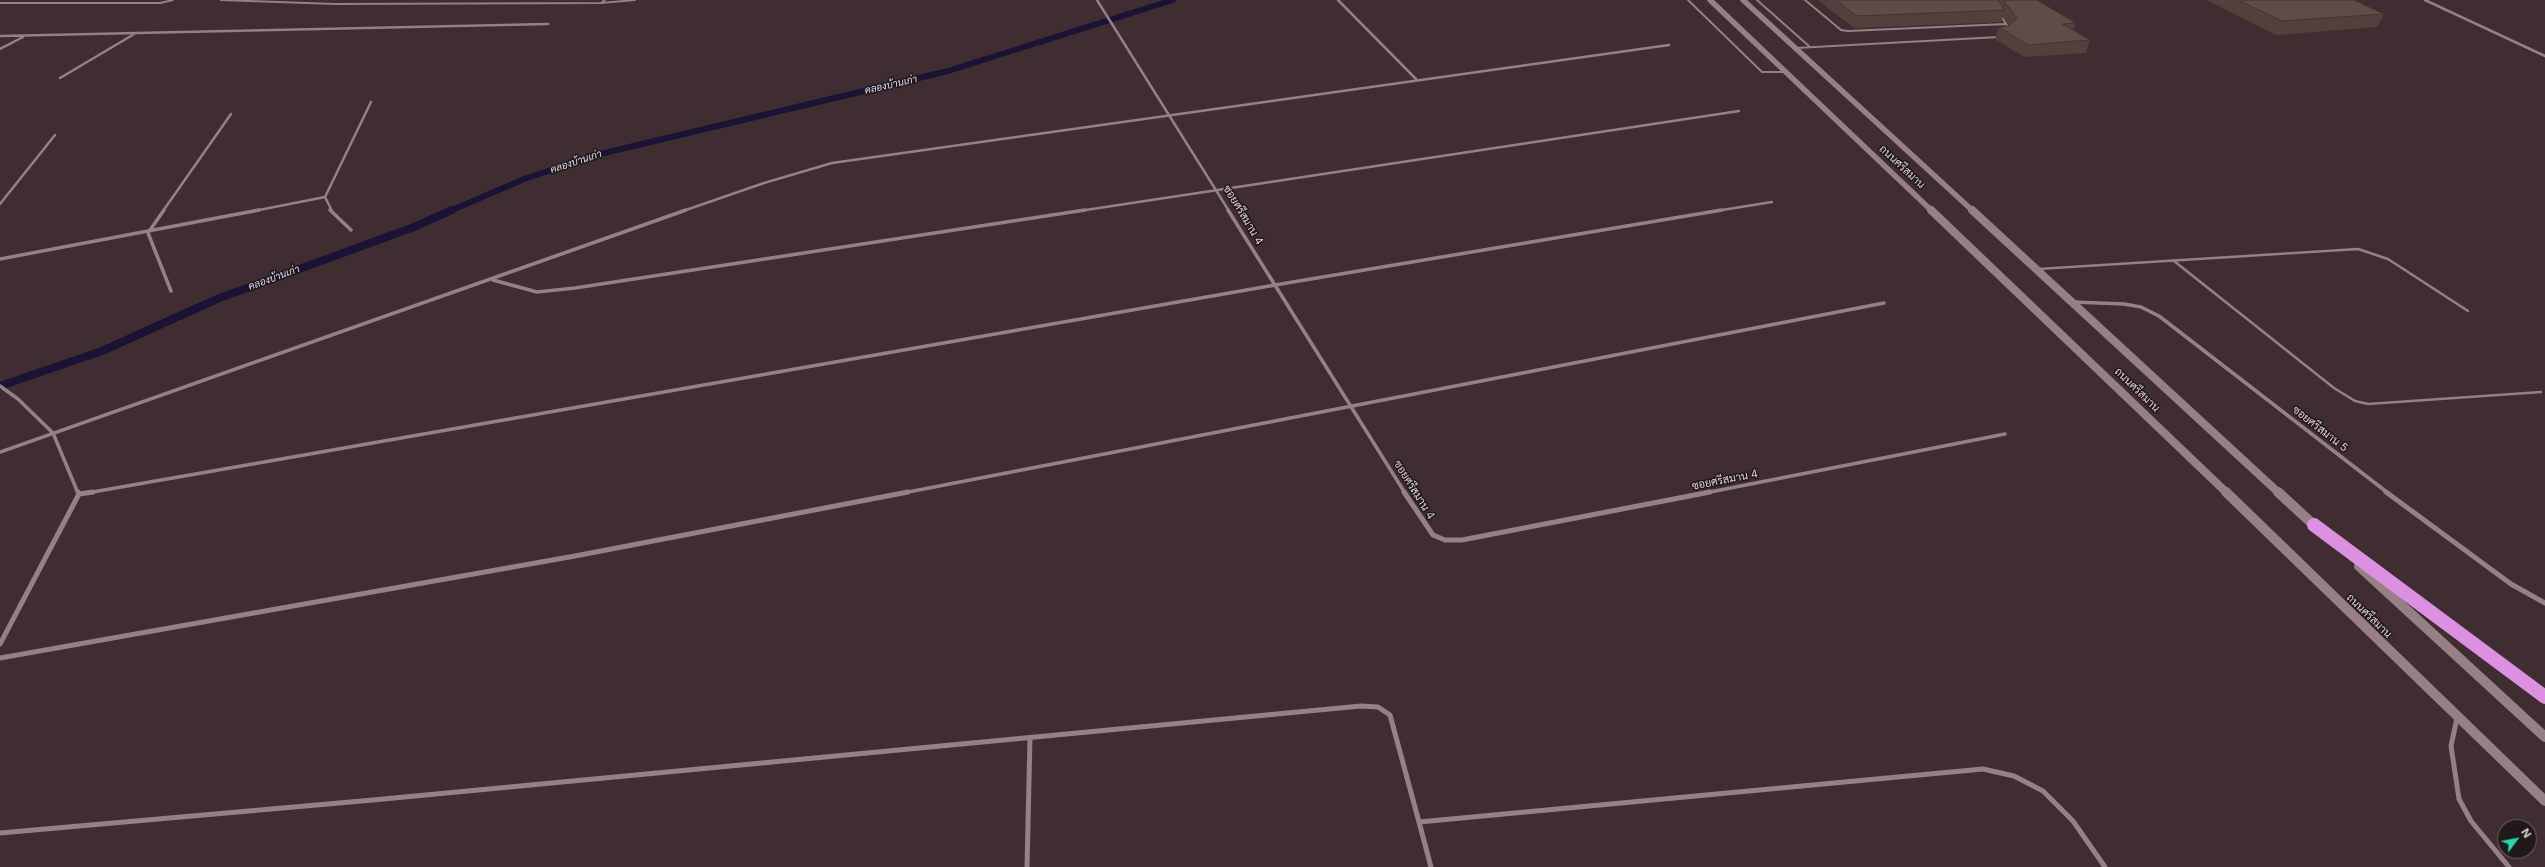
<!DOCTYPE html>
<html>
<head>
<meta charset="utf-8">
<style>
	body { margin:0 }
	#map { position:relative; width:2545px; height:867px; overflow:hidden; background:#402d32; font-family:Inter,sans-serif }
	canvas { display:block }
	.north { position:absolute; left:2497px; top:819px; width:40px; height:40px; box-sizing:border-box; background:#21181a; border:1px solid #6d6264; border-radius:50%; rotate:58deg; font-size:11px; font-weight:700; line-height:16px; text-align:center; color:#ded1d4 }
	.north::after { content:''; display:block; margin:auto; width:14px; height:18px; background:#28d5ad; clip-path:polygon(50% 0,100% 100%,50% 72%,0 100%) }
</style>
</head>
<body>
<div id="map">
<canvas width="2545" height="867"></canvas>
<div class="north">N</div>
</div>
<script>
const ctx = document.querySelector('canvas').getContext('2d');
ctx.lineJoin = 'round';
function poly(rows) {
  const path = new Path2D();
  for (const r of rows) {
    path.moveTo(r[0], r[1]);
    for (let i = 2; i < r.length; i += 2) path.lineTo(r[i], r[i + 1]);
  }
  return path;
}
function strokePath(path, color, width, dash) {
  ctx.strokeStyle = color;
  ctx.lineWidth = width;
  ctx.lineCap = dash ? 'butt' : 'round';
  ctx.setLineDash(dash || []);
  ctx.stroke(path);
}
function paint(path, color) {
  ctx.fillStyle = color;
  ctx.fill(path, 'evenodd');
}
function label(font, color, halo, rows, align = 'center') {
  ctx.font = font + ' Inter,Sarabun,sans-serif';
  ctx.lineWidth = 3;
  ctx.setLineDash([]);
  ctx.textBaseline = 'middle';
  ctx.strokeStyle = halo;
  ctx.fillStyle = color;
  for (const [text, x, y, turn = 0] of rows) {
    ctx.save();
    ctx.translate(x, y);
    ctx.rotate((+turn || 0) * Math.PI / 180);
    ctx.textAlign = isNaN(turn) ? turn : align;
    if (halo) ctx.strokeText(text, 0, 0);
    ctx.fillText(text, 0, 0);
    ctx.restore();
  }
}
const streamFar1 = poly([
	[450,211,524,179,600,154,948,71,1173,0]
]);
const stream = poly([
	[0,386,102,351,217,299,414,227,452,210]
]);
const serviceFar1 = poly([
	[221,0,335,4,601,3],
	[605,0,601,3,635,0],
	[1688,0,1762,72,1786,72],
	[1757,0,1810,47],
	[1805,0,1841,30,1848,31,2006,24],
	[0,3,160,3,173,0],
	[2001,16,2010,30],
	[1796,48,1999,37]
]);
const service = poly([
	[2174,261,2334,388,2355,401,2368,404,2541,392],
	[2038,269,2358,249,2388,259,2468,311]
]);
const minorFar2 = poly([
	[1097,0,1229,211],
	[1338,0,1416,79],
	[2425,0,2545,56],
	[0,36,548,24],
	[0,49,23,37],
	[60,78,136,33],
	[0,204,55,135],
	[163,211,231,114],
	[254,211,325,197],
	[332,211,325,197,371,102],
	[683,211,764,183,832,163,1669,45],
	[1079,211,1739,111],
	[1716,211,1772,202]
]);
const minorFar1 = poly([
	[164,210,148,233,171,291],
	[330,210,351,230],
	[1228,210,1405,493],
	[0,259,259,210],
	[493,280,537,292,575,288,1085,210],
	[2073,302,2124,304,2141,307,2159,316,2388,493],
	[0,386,18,399,53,433,78,493],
	[0,452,686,210],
	[87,493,1275,285,1722,210],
	[903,493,1884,303],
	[1705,493,2005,434]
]);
const minor = poly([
	[1404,492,1433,535,1445,540,1462,540,1710,492],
	[2386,492,2511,584,2545,603],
	[79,494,93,492],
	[0,644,79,494,78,492],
	[0,658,575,556,908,492],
	[2457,718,2451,746,2459,799,2471,821,2509,867],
	[1419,822,1431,867],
	[0,833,373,800,1361,706,1378,707,1390,715,1419,822,1983,769,2014,776,2043,791,2073,821,2105,867],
	[1027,867,1030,738]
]);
const secondaryFar2 = poly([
	[1710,0,1932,211],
	[1743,0,1973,211]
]);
const secondaryFar1 = poly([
	[1931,210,2227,493],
	[1972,210,2279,493]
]);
const secondary = poly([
	[2226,492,2545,801],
	[2278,492,2316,527],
	[2359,566,2545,737]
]);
const motorway = poly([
	[2314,525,2545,697]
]);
const wall = poly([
	[1818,0,2037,0,2076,23,2073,30,2090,40,2086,53,2024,57,1995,39,1999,27,2008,26,2009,25,2003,16,2001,22,1854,28],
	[2207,0,2354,0,2384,14,2377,27,2276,35]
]);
const building = poly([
	[1836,0,1998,0,2005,10,1857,16,1836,0],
	[2003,0,2037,0,2076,23,2062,24,2090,40,2028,45,1999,27,2008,26,2017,18,2003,0],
	[2238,0,2354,0,2384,14,2282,21,2238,0]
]);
const farWaternames = [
	["คลองบ้านเก่า",891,85,-13],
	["คลองบ้านเก่า",576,162,-18],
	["คลองบ้านเก่า",274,278,-20]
];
const streetNames = [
	["ถนนศรีสมาน",1902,167,43],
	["ซอยศรีสมาน 4",1243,215,59],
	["ถนนศรีสมาน",2137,390,44],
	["ซอยศรีสมาน 5",2320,429,38],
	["ซอยศรีสมาน 4",1725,480,-11],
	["ซอยศรีสมาน 4",1414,490,58],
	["ถนนศรีสมาน",2369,616,44]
];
strokePath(streamFar1, '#1b1336', 6);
strokePath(stream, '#1b1336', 8);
strokePath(serviceFar1, '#967f85', 2);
strokePath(service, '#967f85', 2.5);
strokePath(minorFar2, '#967f85', 2.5);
strokePath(minorFar1, '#967f85', 3.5);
strokePath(minor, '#967f85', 5);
strokePath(secondaryFar2, '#967f85', 5.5);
strokePath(secondaryFar1, '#967f85', 8);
strokePath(secondary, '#967f85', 10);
strokePath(motorway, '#dc90e1', 14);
paint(wall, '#53403c');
paint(building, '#604b46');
strokePath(building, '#433431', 1);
label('italic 10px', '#dcd9f5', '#21181a', farWaternames);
label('11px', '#ded1d4', '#21181a', streetNames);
</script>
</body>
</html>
